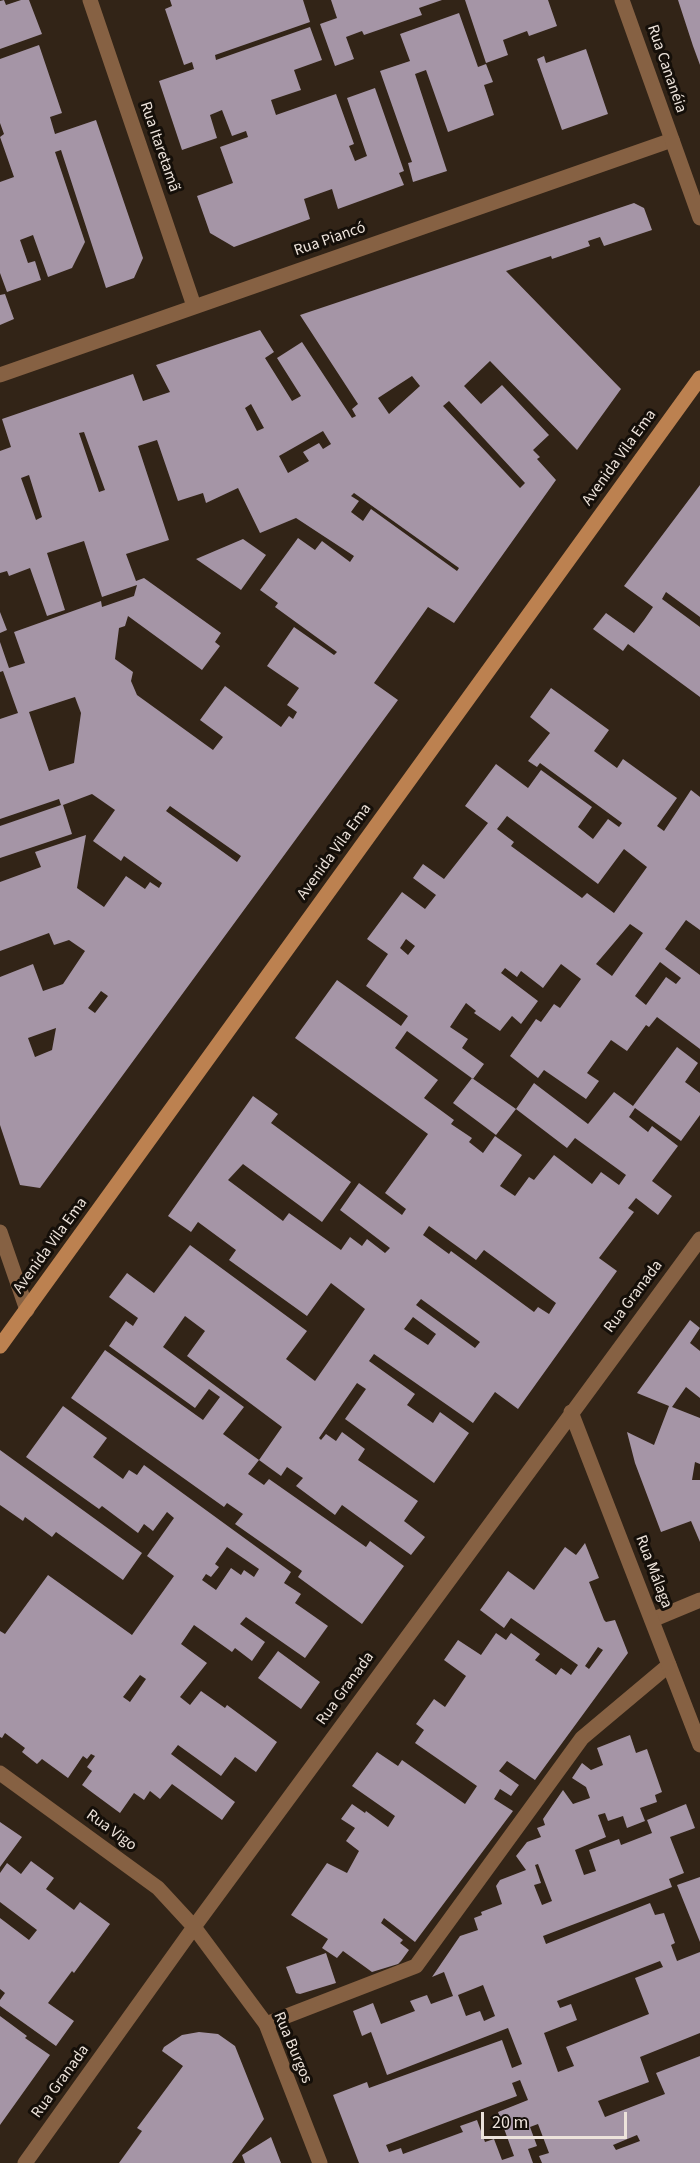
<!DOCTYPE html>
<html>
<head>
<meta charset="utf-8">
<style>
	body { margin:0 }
	#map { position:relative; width:700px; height:2163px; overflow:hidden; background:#322417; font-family:"Source Sans 3",sans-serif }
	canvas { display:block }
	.scale { position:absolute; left:481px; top:2112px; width:146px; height:27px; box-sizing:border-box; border:3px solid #ede3db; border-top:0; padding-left:8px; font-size:18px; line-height:21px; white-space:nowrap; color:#ede3db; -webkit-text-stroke:4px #150f09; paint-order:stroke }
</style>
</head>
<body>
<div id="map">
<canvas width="700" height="2163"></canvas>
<div class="scale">20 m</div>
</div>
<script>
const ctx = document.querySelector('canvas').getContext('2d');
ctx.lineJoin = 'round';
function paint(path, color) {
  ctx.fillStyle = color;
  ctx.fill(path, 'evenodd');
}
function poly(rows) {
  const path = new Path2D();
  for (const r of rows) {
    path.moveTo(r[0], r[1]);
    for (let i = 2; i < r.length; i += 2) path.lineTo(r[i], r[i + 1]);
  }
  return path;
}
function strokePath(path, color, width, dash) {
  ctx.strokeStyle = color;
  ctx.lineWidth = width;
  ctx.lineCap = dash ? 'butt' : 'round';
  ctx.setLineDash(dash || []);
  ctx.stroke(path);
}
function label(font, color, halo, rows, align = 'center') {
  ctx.font = font + ' "Source Sans 3",sans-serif';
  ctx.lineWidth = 6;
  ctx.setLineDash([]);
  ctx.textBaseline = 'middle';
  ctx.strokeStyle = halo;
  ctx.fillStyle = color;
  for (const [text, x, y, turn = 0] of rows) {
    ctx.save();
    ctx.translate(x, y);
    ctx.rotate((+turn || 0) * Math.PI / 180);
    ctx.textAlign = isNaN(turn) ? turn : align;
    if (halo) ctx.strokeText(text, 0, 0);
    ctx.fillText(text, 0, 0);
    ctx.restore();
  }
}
const building = poly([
	[4,0,6,5,21,0,29,0,42,34,0,49,0,1],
	[170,0,303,0,310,22,215,55,216,60,310,27,322,60,294,70,301,90,271,100,276,115,336,94,354,144,349,146,355,161,367,156,347,98,375,88,404,171,399,173,404,185,338,209,332,189,304,199,310,219,234,247,210,233,197,196,233,183,220,147,248,137,246,131,232,136,222,110,210,115,217,138,182,150,159,81,194,69,192,62,184,65,165,9,172,6],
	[331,0,442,0,419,8,422,15,364,35,362,31,346,37,354,59,335,66,320,24,337,18],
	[465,0,548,0,557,26,529,36,527,31,503,40,508,55,486,63],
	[678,0,700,0,700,65,693,46],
	[459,13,478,67,486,64,493,82,484,85,494,115,448,132,426,70,415,74,447,171,413,182,408,163,412,162,380,71,410,61,400,34],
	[39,45,62,113,50,117,55,134,96,120,143,258,134,278,106,288,61,150,55,152,85,242,72,268,48,277,33,235,20,240,28,263,35,261,41,280,7,292,0,273,0,182,14,177,0,137,4,134,0,123,0,59],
	[586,49,608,114,562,130,537,59,544,56,546,63],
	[634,203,644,208,652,230,604,246,600,237,588,241,590,246,552,259,551,256,506,271,621,389,577,450,490,361,464,386,481,404,502,385,549,435,533,450,540,457,537,459,556,480,454,623,428,607,374,683,398,700,40,1188,20,1185,0,1125,0,977,33,964,43,991,63,984,85,951,69,940,54,945,49,933,0,951,0,882,41,867,35,852,86,835,77,888,104,907,126,876,145,889,150,882,159,888,162,883,124,856,121,861,93,841,115,810,92,794,63,805,72,834,0,858,0,826,61,805,59,799,0,819,0,719,18,713,3,671,0,672,0,642,9,668,25,663,14,632,101,601,102,607,134,596,137,585,102,597,84,541,47,553,65,610,47,616,30,568,9,576,7,571,0,573,0,451,11,447,2,419,133,374,143,401,170,392,156,365,260,330,274,352,265,358,292,401,301,396,277,358,302,342,352,418,356,416,352,409,358,404,300,315],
	[412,376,420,386,389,414,378,398],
	[449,401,525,483,520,488,443,406],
	[251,404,264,428,257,431,245,408],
	[323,431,331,444,323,449,319,443,303,452,309,461,288,473,279,456],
	[84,432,105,490,99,492,79,433],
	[157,440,178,501,203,493,206,503,238,488,260,533,296,518,354,556,350,562,322,541,315,550,298,538,260,590,278,603,275,607,337,652,334,655,294,627,267,666,299,688,287,705,297,712,293,719,289,716,281,727,225,686,200,720,223,737,213,750,137,695,131,681,133,672,115,659,119,628,125,626,128,616,202,670,220,646,215,642,221,633,144,578,136,581,126,554,169,540,138,446],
	[29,475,42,517,36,520,21,478],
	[354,493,459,568,457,571,371,509,363,521,351,512,359,501,351,496],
	[75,697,81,713,74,763,49,771,29,712],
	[170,806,241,856,237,862,166,811],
	[101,991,108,996,95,1013,88,1008],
	[56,1028,52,1050,35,1057,28,1038],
	[5,294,14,319,0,325,0,295],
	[700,485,700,617,666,592,662,599,700,627,700,697,628,644,623,651,593,629,606,613,634,633,644,620,653,607,624,586],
	[243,539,266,555,241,590,196,559],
	[0,612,7,630,0,633],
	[551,688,609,730,594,751,617,768,623,759,677,798,657,826,664,831,691,790,700,797,700,930,686,920,665,949,700,975,700,1049,657,1017,649,1027,646,1025,627,1051,611,1040,587,1073,599,1081,586,1099,544,1070,538,1078,510,1056,536,1019,541,1022,554,1004,560,1008,581,979,561,964,543,988,521,971,517,977,505,968,501,973,538,1001,521,1024,512,1016,500,1031,474,1013,476,1011,466,1003,450,1027,468,1039,462,1048,484,1064,473,1079,407,1031,395,1048,438,1080,424,1098,454,1120,451,1124,472,1138,469,1142,483,1153,495,1136,522,1155,500,1186,515,1196,529,1177,534,1180,554,1155,592,1184,601,1172,619,1185,626,1175,575,1138,567,1148,516,1109,534,1083,588,1124,614,1092,633,1106,677,1047,698,1063,685,1082,700,1093,700,1115,681,1141,635,1108,629,1117,648,1132,652,1126,678,1146,652,1181,672,1196,658,1215,636,1198,628,1208,634,1212,599,1258,617,1271,518,1409,495,1392,473,1423,374,1354,369,1361,415,1394,407,1405,433,1423,440,1412,469,1433,434,1483,345,1419,366,1389,357,1383,319,1438,321,1440,326,1434,336,1441,342,1432,365,1449,358,1460,418,1501,404,1521,425,1537,411,1555,342,1505,335,1515,296,1486,303,1478,287,1467,281,1476,259,1460,248,1474,264,1485,269,1479,366,1547,370,1541,404,1566,362,1624,298,1577,302,1571,235,1524,243,1514,227,1503,224,1507,71,1398,105,1350,203,1420,220,1397,209,1389,195,1408,109,1346,126,1321,133,1326,138,1318,109,1297,127,1273,154,1293,190,1245,307,1331,286,1359,315,1381,365,1309,331,1283,307,1316,229,1260,236,1250,198,1222,191,1232,168,1216,253,1096,278,1114,271,1123,351,1182,322,1222,243,1164,228,1180,283,1221,289,1213,341,1250,350,1237,362,1246,367,1239,385,1253,390,1248,340,1210,359,1183,402,1215,406,1209,385,1193,428,1134,295,1038,337,980,401,1026,408,1016,366,986,388,954,367,939,402,892,425,909,436,895,413,878,423,864,444,879,488,823,465,806,496,764,528,788,541,770,592,807,578,827,593,839,608,819,619,827,622,823,540,763,537,767,528,761,550,733,530,717],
	[507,816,598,884,624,849,647,867,614,913,587,893,582,898,511,846,514,842,497,829],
	[630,924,643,933,612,976,596,964],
	[406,939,415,946,408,955,400,948],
	[660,962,681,978,676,984,666,977,646,1005,635,996],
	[429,1226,476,1260,484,1250,556,1303,549,1314,538,1307,534,1312,451,1251,449,1254,423,1235],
	[421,1299,480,1342,475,1348,416,1305],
	[185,1316,205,1331,187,1356,282,1427,259,1460,223,1434,244,1407,163,1347],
	[413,1317,436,1334,428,1345,404,1329],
	[472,1078,516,1109,496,1135,453,1103],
	[690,1320,700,1328,690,1343,700,1351,700,1398,686,1387,672,1407,700,1418,700,1464,695,1462,692,1480,700,1480,700,1542,691,1521,661,1532,635,1463,627,1432,654,1445,669,1406,637,1393],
	[63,1406,107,1438,93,1457,123,1479,129,1470,137,1475,144,1465,291,1572,284,1583,301,1594,295,1603,328,1626,305,1658,246,1617,240,1624,265,1642,252,1661,235,1648,232,1652,194,1625,181,1644,207,1663,180,1697,190,1705,201,1691,225,1708,227,1705,277,1742,256,1772,235,1757,221,1776,178,1745,171,1754,235,1802,222,1820,172,1784,160,1799,150,1791,144,1800,134,1793,120,1813,82,1785,92,1771,87,1767,95,1756,91,1754,87,1759,83,1756,68,1778,42,1759,37,1764,22,1752,25,1748,5,1733,2,1738,0,1737,0,1631,5,1634,48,1575,132,1635,174,1576,147,1556,174,1518,167,1512,153,1531,144,1524,138,1533,102,1506,99,1509,26,1457],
	[227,1547,259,1569,254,1577,244,1570,241,1575,231,1568,216,1590,202,1580,206,1574,211,1577,219,1567,215,1564],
	[140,1675,146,1679,130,1702,123,1697],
	[0,1450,142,1553,123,1580,56,1532,52,1537,25,1517,23,1521,0,1505],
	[585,1543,599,1578,589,1582,604,1620,606,1622,615,1620,628,1653,535,1780,507,1761,499,1771,519,1785,511,1796,500,1789,494,1799,513,1811,415,1942,384,1918,381,1923,403,1940,400,1943,409,1950,401,1961,398,1964,372,1972,343,1951,337,1958,322,1948,328,1939,291,1915,327,1863,347,1873,359,1851,346,1841,355,1828,341,1819,352,1804,365,1813,366,1811,388,1827,395,1816,352,1786,377,1752,398,1766,402,1760,465,1804,477,1786,415,1743,424,1730,416,1724,434,1699,445,1707,466,1676,444,1660,458,1640,481,1655,496,1633,506,1640,511,1633,540,1654,535,1660,556,1675,561,1668,571,1675,578,1665,511,1618,504,1628,480,1610,508,1571,534,1590,565,1547,576,1555],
	[598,1647,603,1650,589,1669,585,1666],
	[278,1651,320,1682,301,1709,258,1678],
	[630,1735,636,1753,647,1749,662,1792,655,1795,657,1802,640,1808,645,1821,627,1828,623,1816,608,1821,605,1813,598,1815,606,1837,575,1850,584,1875,596,1871,589,1850,619,1839,621,1845,652,1833,647,1820,686,1804,695,1828,670,1837,684,1873,669,1879,672,1887,543,1936,546,1944,650,1903,655,1915,664,1913,675,1943,671,1945,677,1961,700,1952,700,2033,640,2057,649,2082,598,2101,605,2117,665,2094,656,2073,700,2056,700,2163,542,2163,539,2156,549,2153,538,2124,530,2127,537,2146,528,2149,533,2163,359,2163,333,2095,367,2082,369,2088,502,2040,512,2068,522,2064,508,2028,387,2075,371,2032,362,2036,353,2011,373,2003,381,2024,415,2011,410,2001,427,1995,431,2004,453,1996,444,1972,432,1977,460,1936,478,1930,474,1918,482,1915,481,1912,502,1904,496,1886,500,1880,526,1870,516,1856,527,1842,541,1837,537,1828,545,1825,543,1819,563,1790,573,1804,590,1798,586,1787,572,1778,582,1763,591,1770,603,1765,597,1748],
	[538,1864,552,1901,542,1905,534,1885,541,1883,535,1865],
	[660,1961,663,1967,635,1978,649,2014,566,2047,574,2066,558,2072,544,2033,577,2020,571,2004,560,2008,557,2001],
	[483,1985,495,2016,484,2021,480,2011,466,2016,458,1995],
	[520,2080,528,2100,498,2112,514,2156,502,2160,494,2139,485,2142,477,2120,460,2126,463,2132,403,2154,401,2148,389,2152,386,2145,517,2096,512,2083],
	[637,2135,640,2141,616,2150,613,2145],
	[0,1822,22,1837,0,1867],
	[31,1861,54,1878,46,1889,74,1910,80,1902,110,1924,74,1973,72,1971,48,2003,74,2021,56,2046,0,2006,0,2000,5,1993,0,1989,0,1918,29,1940,37,1930,0,1902,0,1873,7,1863,21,1874],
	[700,1877,700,1942,677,1885],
	[326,1953,336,1983,300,1994,296,1993,286,1967],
	[0,2016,27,2036,25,2038,50,2055,0,2125],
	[199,2032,218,2034,235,2046,264,2119,232,2163,119,2163,142,2131,137,2128,183,2066,162,2051,164,2047,182,2035],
	[271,2137,281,2163,245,2163,242,2155]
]);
const pedestrian = poly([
	[652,1620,700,1600],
	[266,2024,416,1966,582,1738,669,1665]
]);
const minor = poly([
	[90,0,194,306],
	[0,375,672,140],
	[571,1412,700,1745],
	[0,1773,158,1888,194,1927,266,2024,320,2163],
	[25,2163,194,1927,700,1239]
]);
const tertiary = poly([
	[622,0,700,218],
	[0,1232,27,1310]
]);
const secondary = poly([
	[0,1346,700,378]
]);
const streetNames = [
	["Rua Cananéia",666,69,71],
	["Rua Itaretamã",159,147,71],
	["Rua Piancó",330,240,-19],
	["Avenida Vila Ema",620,458,-54],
	["Avenida Vila Ema",335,852,-54],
	["Avenida Vila Ema",51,1246,-54],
	["Rua Granada",634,1297,-53],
	["Rua Málaga",653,1572,69],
	["Rua Granada",346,1689,-54],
	["Rua Vigo",111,1831,36],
	["Rua Burgos",292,2048,67],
	["Rua Granada",61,2082,-54]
];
paint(building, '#a595a6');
strokePath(pedestrian, '#866143', 15);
strokePath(minor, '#866143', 15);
strokePath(tertiary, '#866143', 15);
strokePath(secondary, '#bc8150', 15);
label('16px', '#ede3db', '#150f09', streetNames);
</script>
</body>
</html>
